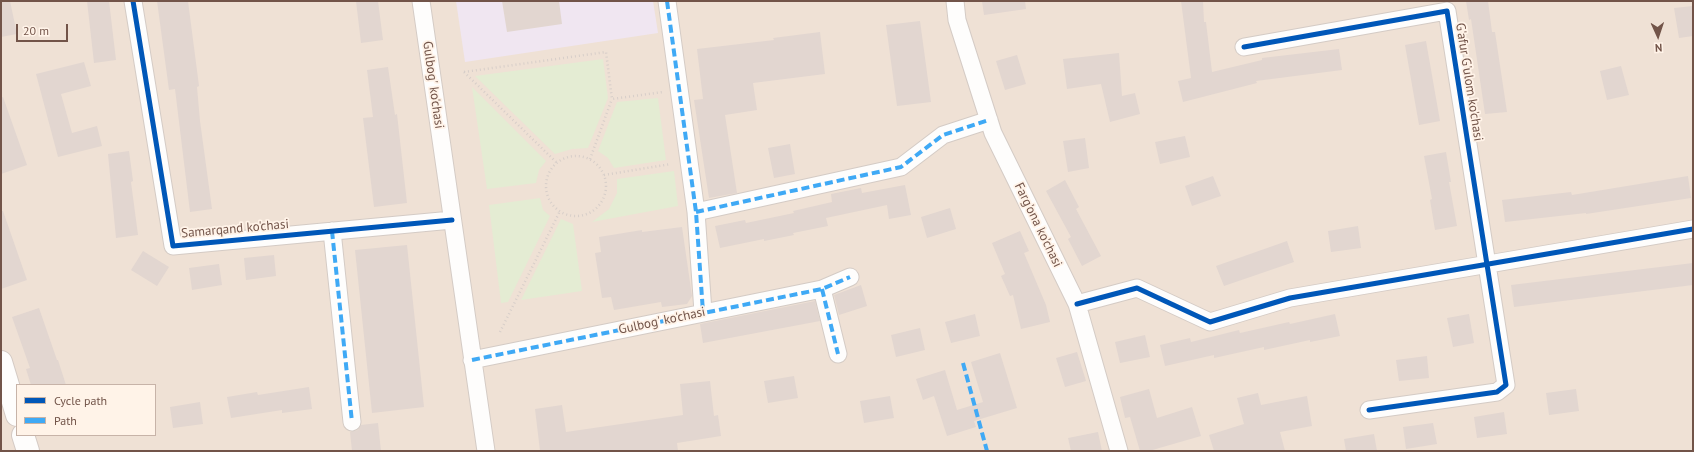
<!DOCTYPE html>
<html>
<head>
<meta charset="utf-8">
<style>
	body { margin:0 }
	#map { position:relative; width:1694px; height:452px; overflow:hidden; background:#f6efe8; font-family:"PT Sans",sans-serif }
	canvas { display:block }
	.frame { position:absolute; inset:0; border:2px solid #725449; pointer-events:none }
	.legend { position:absolute; left:16px; top:384px; width:140px; height:52px; box-sizing:border-box; background:#fff3e8; border:1px solid #c7b3a8; margin:0; padding:5px 7px; list-style:none; font-size:12px; color:#725449 }
	.legend li { display:flex; align-items:center; gap:8px; height:20px }
	.legend b { width:20px; border:1px solid #c7b3a8 }
	.north { position:absolute; left:1638px; top:16px; width:40px; height:40px; -webkit-text-stroke:3px #fff3e8; paint-order:stroke; rotate:177deg; font-size:11px; font-weight:700; line-height:16px; text-align:center; color:#725449 }
	.north::after { content:''; display:block; margin:auto; width:14px; height:18px; background:#725449; clip-path:polygon(50% 0,100% 100%,50% 72%,0 100%) }
	.scale { position:absolute; left:16px; top:24px; width:52px; height:18px; box-sizing:border-box; border:2px solid #725449; border-top:0; padding-left:5px; font-size:12px; line-height:14px; white-space:nowrap; color:#725449; -webkit-text-stroke:3px #fff3e8; paint-order:stroke }
</style>
</head>
<body>
<div id="map">
<canvas width="1694" height="452"></canvas>
<div class="frame"></div>
<ul class="legend">
<li><b style="height:5px;background:#0057b8"></b>Cycle path</li>
<li><b style="height:5px;background:#3fa9f5"></b>Path</li>
</ul>
<div class="north">N</div>
<div class="scale">20 m</div>
</div>
<script>
const ctx = document.querySelector('canvas').getContext('2d');
ctx.lineJoin = 'round';
function paint(path, color) {
  ctx.fillStyle = color;
  ctx.fill(path, 'evenodd');
}
function poly(rows) {
  const path = new Path2D();
  for (const r of rows) {
    if (r.length === 3) {
      path.moveTo(r[0] + r[2], r[1]);
      path.arc(r[0], r[1], r[2], 0, 2 * Math.PI);
      continue;
    }
    path.moveTo(r[0], r[1]);
    for (let i = 2; i < r.length; i += 2) path.lineTo(r[i], r[i + 1]);
  }
  return path;
}
function strokePath(path, color, width, dash) {
  ctx.strokeStyle = color;
  ctx.lineWidth = width;
  ctx.lineCap = dash ? 'butt' : 'round';
  ctx.setLineDash(dash || []);
  ctx.stroke(path);
}
function label(font, color, halo, rows, align = 'center') {
  ctx.font = font + ' "PT Sans",sans-serif';
  ctx.lineWidth = 3.5;
  ctx.setLineDash([]);
  ctx.textBaseline = 'middle';
  ctx.strokeStyle = halo;
  ctx.fillStyle = color;
  for (const [text, x, y, turn = 0] of rows) {
    ctx.save();
    ctx.translate(x, y);
    ctx.rotate((+turn || 0) * Math.PI / 180);
    ctx.textAlign = isNaN(turn) ? turn : align;
    if (halo) ctx.strokeText(text, 0, 0);
    ctx.fillText(text, 0, 0);
    ctx.restore();
  }
}
const residential = poly([
	[1,1,1693,1,1693,451,1,451],
	[17,385,155,385,155,435,17,435]
]);
const education = poly([
	[456,1,653,1,658,33,465,62]
]);
const green = poly([
	[603,59,608,98,588,148,572,149,555,154,475,76],
	[472,87,546,161,539,170,536,183,487,189],
	[658,98,666,160,614,168,608,158,598,151,617,102],
	[674,171,678,206,592,222,609,209,617,193,617,179],
	[540,198,543,210,550,216,508,302,501,303,489,205],
	[561,219,573,224,582,291,521,300]
]);
const building = poly([
	[1,1,10,1,17,34,1,37],
	[87,1,109,1,116,60,94,63],
	[157,1,188,1,199,86,197,87,200,121,212,209,190,212,175,89,169,90],
	[356,1,378,1,383,40,361,43],
	[502,1,559,1,562,24,507,32],
	[982,1,1025,1,1026,9,984,15],
	[1181,1,1203,1,1204,22,1206,22,1212,72,1262,60,1262,58,1339,49,1342,70,1256,81,1257,83,1183,102,1178,81,1191,78],
	[1466,1,1488,1,1492,32,1495,32,1507,112,1485,114,1471,19,1469,20],
	[1693,6,1693,36,1679,38,1674,8],
	[920,21,931,102,897,106,886,25],
	[820,32,825,74,753,83,757,110,725,115,737,193,709,198,694,100,703,99,697,49,774,40,773,38],
	[1426,41,1440,121,1419,125,1405,45],
	[1119,53,1122,96,1135,93,1140,114,1110,122,1101,84,1067,89,1063,59],
	[1017,55,1026,84,1005,90,996,61],
	[84,62,91,86,61,94,72,133,97,126,102,146,58,157,36,74],
	[1621,66,1629,95,1607,100,1600,71],
	[388,67,395,115,397,114,407,203,374,207,363,118,373,117,367,70],
	[3,97,27,165,1,174,1,98],
	[1185,136,1190,157,1160,164,1155,142],
	[1085,138,1089,168,1068,172,1063,141],
	[790,144,795,174,774,178,768,148],
	[129,151,133,181,131,182,138,235,116,238,108,154],
	[1446,152,1451,182,1449,182,1457,226,1435,230,1430,200,1432,199,1424,156],
	[1213,176,1221,196,1192,206,1185,186],
	[1688,176,1691,198,1586,214,1586,213,1505,222,1502,200,1571,192,1572,195],
	[1065,180,1079,207,1076,209,1101,256,1082,266,1068,239,1071,237,1046,191],
	[905,185,911,215,889,219,887,205,826,218,828,226,793,233,794,235,764,241,764,239,720,248,715,226,745,220,746,223,794,213,793,211,832,202,831,194,861,188,862,193],
	[950,208,956,229,927,238,921,217],
	[1,211,3,211,27,280,1,289],
	[1358,226,1361,248,1331,252,1328,231],
	[682,227,692,296,687,304,662,307,661,302,614,310,611,297,602,298,595,253,601,252,599,237,642,230,642,232],
	[1020,231,1029,251,1024,253,1046,305,1050,322,1021,329,1013,295,1010,296,1001,276,1005,274,992,243],
	[1287,241,1294,262,1224,286,1216,266],
	[407,245,424,407,372,413,355,250],
	[143,251,169,267,157,286,131,270],
	[274,255,276,276,246,280,244,258],
	[1693,263,1693,285,1514,307,1511,285],
	[219,264,222,285,192,290,189,268],
	[861,285,867,306,839,315,834,295],
	[815,301,820,321,703,343,700,324],
	[39,308,57,360,58,360,66,385,31,385,26,369,30,368,12,317],
	[975,314,980,336,951,343,945,322],
	[1335,314,1340,336,1310,342,1310,340,1264,350,1264,347,1214,358,1214,355,1165,366,1160,345,1190,338,1191,342,1239,330,1240,333,1289,322,1290,324],
	[1469,314,1474,343,1453,347,1447,318],
	[920,328,925,350,896,357,891,335],
	[1145,335,1150,357,1120,363,1115,342],
	[1077,352,1086,381,1065,387,1056,358],
	[1000,353,1017,408,974,421,976,427,947,436,934,396,923,400,916,379,945,370,957,410,983,402,971,362],
	[1427,356,1429,378,1399,381,1396,360],
	[794,376,798,398,768,403,764,381],
	[710,381,714,416,718,415,721,436,677,443,678,451,540,451,535,409,562,405,566,432,683,415,680,384],
	[309,387,312,409,282,413,282,410,231,418,227,397,257,392,258,395],
	[1149,389,1157,418,1192,407,1201,436,1149,451,1140,451,1130,417,1125,418,1120,397],
	[1576,389,1579,411,1549,415,1546,393],
	[1258,393,1261,405,1307,396,1312,426,1280,432,1285,451,1214,451,1209,435,1244,424,1237,398],
	[890,396,894,418,864,423,860,401],
	[200,402,203,424,173,428,170,407],
	[1504,412,1507,434,1477,438,1474,417],
	[378,423,381,451,352,451,350,432,358,430,361,425],
	[1433,423,1437,444,1406,449,1403,427],
	[1098,432,1102,451,1071,451,1068,438],
	[1374,434,1377,451,1346,451,1344,439]
]);
const path = poly([
	[464,72,606,52,612,99,663,92],
	[464,72,556,162],
	[576,186,30],
	[590,159,612,99],
	[604,175,671,164],
	[500,332,560,211]
]);
const minor = poly([
	[133,1,173,246,452,220],
	[421,1,486,451],
	[667,1,696,212,703,312],
	[955,1,957,20,993,133,1077,304,1119,451],
	[1244,47,1447,11,1506,385,1497,392,1369,410],
	[696,212,901,167,943,135,989,120],
	[332,231,352,422],
	[822,289,838,354],
	[1077,304,1137,288,1210,322,1290,298,1693,229],
	[472,360,822,289,850,277]
]);
const secondary = poly([
	[1,362,17,415],
	[23,435,28,451]
]);
const quiet = poly([
	[667,1,696,212,703,312],
	[696,212,901,167,943,135,989,120],
	[332,231,352,422],
	[822,289,838,354],
	[472,360,822,289,850,277],
	[963,363,987,451]
]);
const cycleway = poly([
	[133,1,173,246,452,220],
	[1244,47,1447,11,1506,385,1497,392,1369,410],
	[1077,304,1137,288,1210,322,1290,298,1693,229]
]);
const streetNames = [
	["G'afur G'ulom ko'chasi",1469,82,81],
	["Gulbog' ko'chasi",433,85,82],
	["Farg'ona ko'chasi",1038,225,64],
	["Samarqand ko'chasi",235,229,-5],
	["Gulbog' ko'chasi",662,321,-12]
];
paint(residential, '#efe1d5');
paint(education, '#f0e6f1');
paint(green, '#e4ecd3');
paint(building, '#e2d6d0');
strokePath(minor, '#d4cbc5', 19);
strokePath(secondary, '#d4cac4', 24);
strokePath(path, '#d7cec9', 2.5, [1, 3]);
strokePath(minor, '#fefdfc', 17);
strokePath(secondary, '#fefdfc', 22);
strokePath(quiet, '#3fa9f5', 4, [8, 4]);
strokePath(cycleway, '#0057b8', 5);
label('13px', '#725449', '#fff3e8', streetNames);
</script>
</body>
</html>
